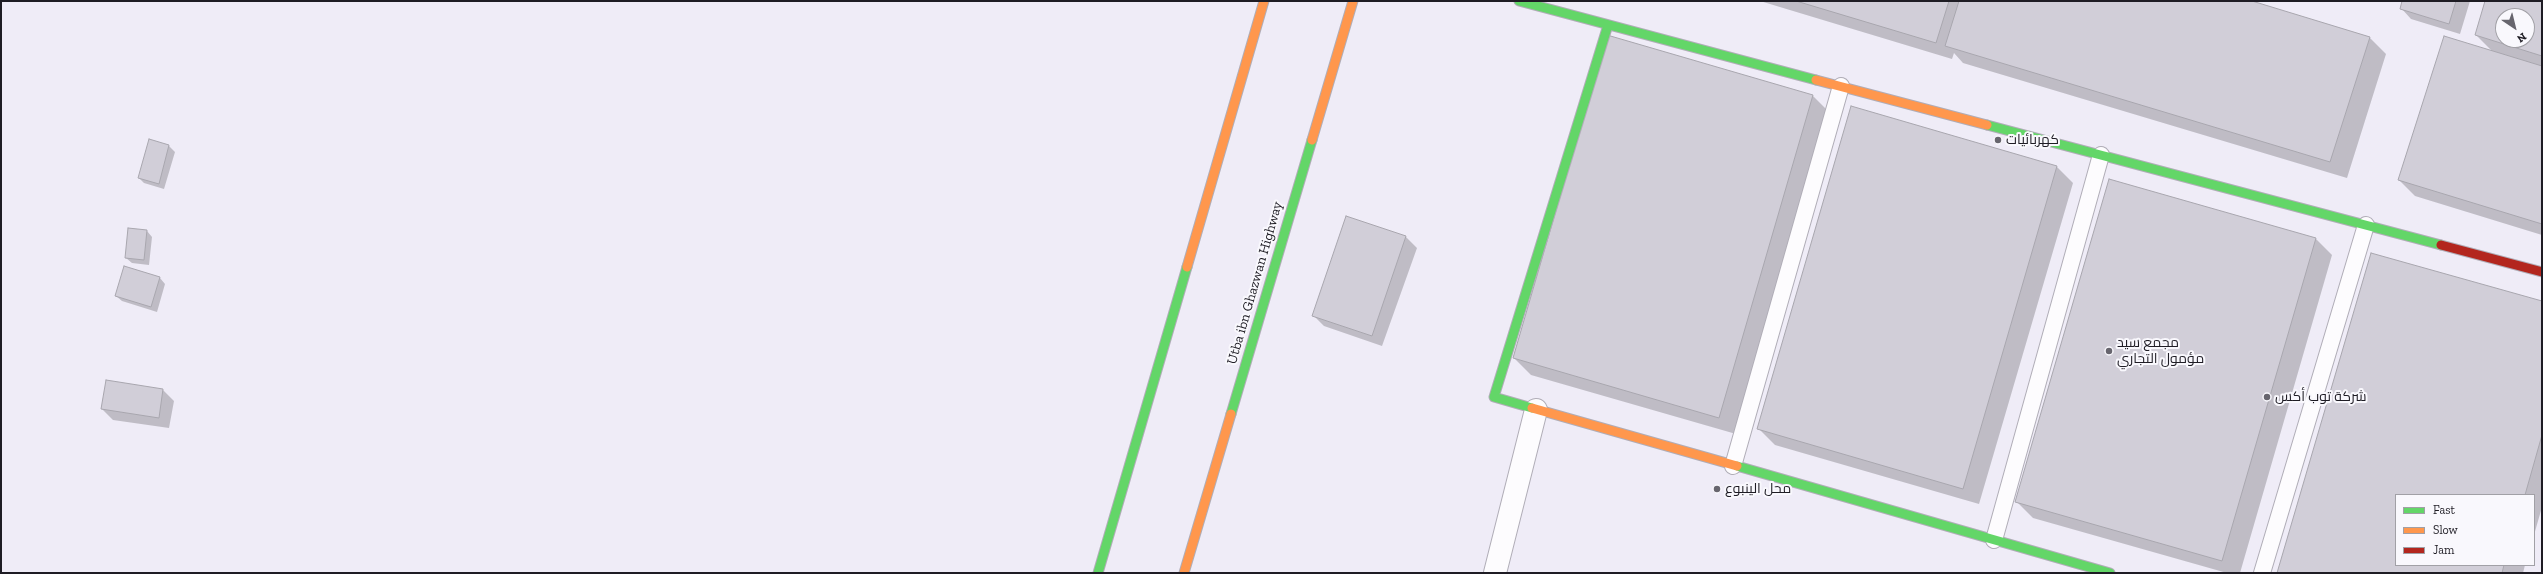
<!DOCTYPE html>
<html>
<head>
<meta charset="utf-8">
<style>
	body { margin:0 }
	#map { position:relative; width:2543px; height:574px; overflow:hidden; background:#efecf7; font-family:"Zilla Slab",serif }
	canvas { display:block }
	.frame { position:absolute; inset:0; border:2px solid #1e1c24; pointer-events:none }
	.legend { position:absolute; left:2395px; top:494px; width:140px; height:72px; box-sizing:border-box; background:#f9f8fd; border:1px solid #a1a0a6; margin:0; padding:5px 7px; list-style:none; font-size:12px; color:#1e1c24 }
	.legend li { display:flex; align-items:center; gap:8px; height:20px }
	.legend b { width:20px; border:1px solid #a1a0a6 }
	.north { position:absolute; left:2495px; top:8px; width:40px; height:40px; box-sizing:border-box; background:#f9f8fd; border:1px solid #a1a0a6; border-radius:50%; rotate:145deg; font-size:11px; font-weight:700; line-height:16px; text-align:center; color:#1e1c24 }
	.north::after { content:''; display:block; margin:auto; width:14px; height:18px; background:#67656e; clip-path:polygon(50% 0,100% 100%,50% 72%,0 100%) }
</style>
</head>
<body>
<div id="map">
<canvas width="2543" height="574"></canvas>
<div class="frame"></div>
<ul class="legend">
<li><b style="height:5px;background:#63d668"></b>Fast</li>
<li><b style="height:5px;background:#ff974d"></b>Slow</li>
<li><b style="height:5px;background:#b3261e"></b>Jam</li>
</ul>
<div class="north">N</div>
</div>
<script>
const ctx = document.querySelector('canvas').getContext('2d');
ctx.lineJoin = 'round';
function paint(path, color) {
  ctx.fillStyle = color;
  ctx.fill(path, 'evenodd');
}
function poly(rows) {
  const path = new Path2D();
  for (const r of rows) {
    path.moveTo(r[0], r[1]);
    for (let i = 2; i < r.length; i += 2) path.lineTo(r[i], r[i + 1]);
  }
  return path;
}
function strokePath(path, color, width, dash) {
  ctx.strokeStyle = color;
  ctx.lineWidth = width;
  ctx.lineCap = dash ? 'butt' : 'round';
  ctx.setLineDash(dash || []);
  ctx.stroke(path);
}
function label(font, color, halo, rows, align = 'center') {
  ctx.font = font + ' "Zilla Slab",Cairo,serif';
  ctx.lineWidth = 4;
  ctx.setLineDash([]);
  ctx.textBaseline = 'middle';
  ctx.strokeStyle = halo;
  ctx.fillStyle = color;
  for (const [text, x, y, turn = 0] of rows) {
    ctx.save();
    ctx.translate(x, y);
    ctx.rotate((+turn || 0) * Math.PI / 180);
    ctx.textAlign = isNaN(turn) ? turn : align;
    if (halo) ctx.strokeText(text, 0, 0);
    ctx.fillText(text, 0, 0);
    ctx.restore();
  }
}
const shadow = poly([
	[1760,1,2249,1,2369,37,2386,54,2347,178,1963,63,1954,53,1952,59],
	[2403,1,2470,1,2460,34,2411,19,2401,8],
	[2486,1,2542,1,2542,235,2415,196,2399,180,2493,52,2476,35],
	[2503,16,2527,16,2527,40,2503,40],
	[1813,96,1829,112,1736,434,1531,375,1514,358],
	[1852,108,2057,167,2073,183,1979,504,1775,445,1758,428],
	[150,141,169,146,175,152,164,189,144,183,139,178],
	[1347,217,1406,237,1417,248,1382,346,1324,326,1313,315],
	[147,231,152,237,149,265,132,263,126,258],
	[2315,238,2332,255,2240,573,2227,573,2033,518,2016,501],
	[125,267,160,278,165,284,157,312,122,301,116,296],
	[2542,302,2542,507,2534,535,2534,495,2396,495,2396,565,2525,565,2523,573,2278,573],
	[107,381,163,390,174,401,169,428,113,420,102,409]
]);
const building = poly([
	[1796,1,1949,1,1936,43,1796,1],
	[1959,1,2252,1,2370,37,2330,162,1945,46,1959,1],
	[2402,1,2456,1,2449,24,2400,9,2402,1],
	[2485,1,2542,1,2542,56,2475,35,2485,1],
	[2503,16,2527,16,2527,40,2503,40,2503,16],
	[1607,35,1813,95,1719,418,1513,358,1607,35],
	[2444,36,2542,66,2542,224,2398,180,2444,36],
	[1851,106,2057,166,1963,489,1757,429,1851,106],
	[149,139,169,145,159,184,138,178,149,139],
	[2109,179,2316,238,2222,561,2015,502,2109,179],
	[1346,216,1406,236,1372,336,1312,316,1346,216],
	[128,228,147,230,144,260,125,258,128,228],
	[2371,253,2542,301,2542,435,2525,495,2396,495,2396,565,2504,565,2502,573,2277,573,2371,253],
	[124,266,160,277,151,307,115,296,124,266],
	[106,380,163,389,159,418,101,409,106,380]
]);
const lane = poly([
	[1733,466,1841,86],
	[1994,540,2101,155],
	[2262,573,2366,225]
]);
const street = poly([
	[1495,573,1536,410]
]);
const fast = poly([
	[1519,1,1816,80],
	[1987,125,2441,245],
	[1532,408,1494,397,1608,25],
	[1231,414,1312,140],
	[1737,466,2110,573],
	[1098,573,1187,267]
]);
const slow = poly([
	[1816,80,1987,125],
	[1312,140,1353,1],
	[1187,267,1264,1],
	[1532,408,1737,466],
	[1184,573,1231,414]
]);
const jam = poly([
	[2441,245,2542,272]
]);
const markers = [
	[1998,140,4,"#67656e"],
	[2109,351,4,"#67656e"],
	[2267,397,4,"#67656e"],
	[1717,489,4,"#67656e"]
];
const poiNames = [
	["كهربائيات",2006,140],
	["مجمع سيد",2117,343],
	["مؤمول التجاري",2117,359],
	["شركة توب أكس",2275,397],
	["محل الينبوع",1725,489]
];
const streetNames = [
	["Utba ibn Ghazwan Highway",1255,283,-74]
];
paint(shadow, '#0003');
paint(building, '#d1ced8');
strokePath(building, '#a8a6ae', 1);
strokePath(lane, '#b0adb7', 18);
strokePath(street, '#b0adb7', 24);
strokePath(fast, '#b0adb7', 11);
strokePath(slow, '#b0adb7', 11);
strokePath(jam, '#b0adb7', 11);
strokePath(lane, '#fdfcfe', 16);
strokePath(street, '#fdfcfe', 22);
strokePath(fast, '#63d668', 9);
strokePath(slow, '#ff974d', 9);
strokePath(jam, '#b3261e', 9);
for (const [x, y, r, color] of markers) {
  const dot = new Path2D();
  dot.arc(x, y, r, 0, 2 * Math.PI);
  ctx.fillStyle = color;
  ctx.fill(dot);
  strokePath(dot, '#f9f8fd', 1.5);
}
label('14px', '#1e1c24', '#f9f8fd', poiNames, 'left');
label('14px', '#1e1c24', '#f9f8fd', streetNames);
</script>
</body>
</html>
